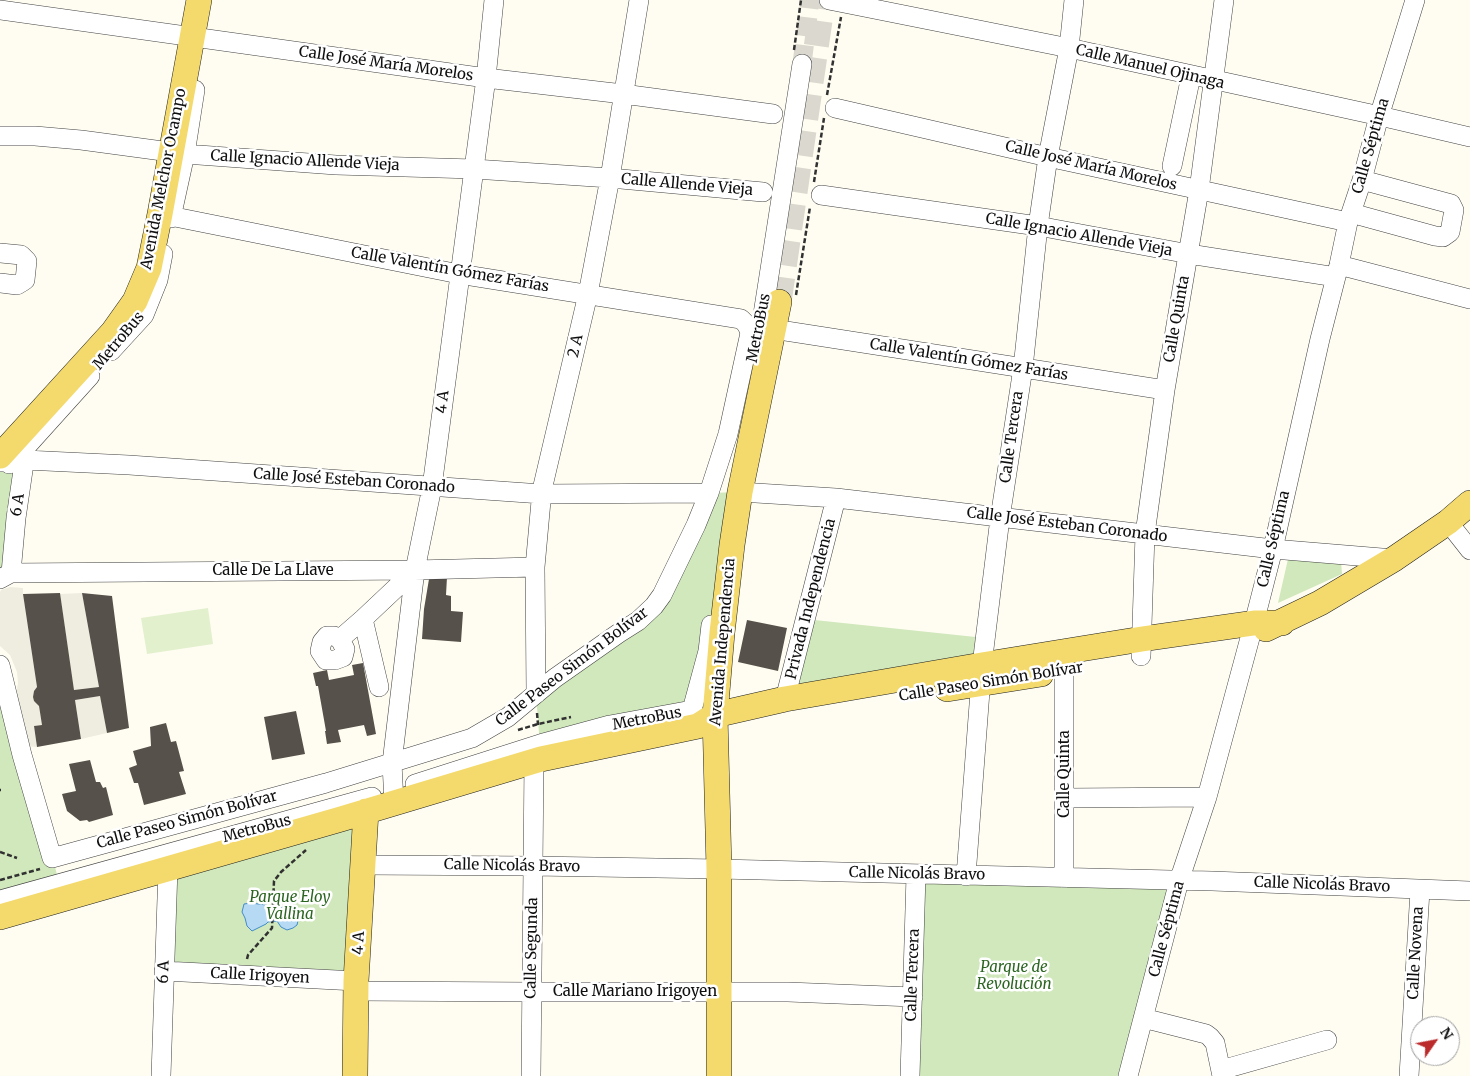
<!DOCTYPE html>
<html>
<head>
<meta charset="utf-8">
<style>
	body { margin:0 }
	#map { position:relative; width:1470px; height:1076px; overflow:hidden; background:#fffdf1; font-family:Merriweather,serif }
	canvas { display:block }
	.north { position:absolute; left:1410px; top:1016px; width:50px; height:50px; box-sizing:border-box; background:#fff; border:1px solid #9f9f9f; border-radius:50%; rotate:57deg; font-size:14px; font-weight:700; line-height:20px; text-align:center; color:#0f0f0f }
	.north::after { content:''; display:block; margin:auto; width:18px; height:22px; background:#bb2b2b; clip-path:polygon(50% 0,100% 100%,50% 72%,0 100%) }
</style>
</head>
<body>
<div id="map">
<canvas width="1470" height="1076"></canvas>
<div class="north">N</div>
</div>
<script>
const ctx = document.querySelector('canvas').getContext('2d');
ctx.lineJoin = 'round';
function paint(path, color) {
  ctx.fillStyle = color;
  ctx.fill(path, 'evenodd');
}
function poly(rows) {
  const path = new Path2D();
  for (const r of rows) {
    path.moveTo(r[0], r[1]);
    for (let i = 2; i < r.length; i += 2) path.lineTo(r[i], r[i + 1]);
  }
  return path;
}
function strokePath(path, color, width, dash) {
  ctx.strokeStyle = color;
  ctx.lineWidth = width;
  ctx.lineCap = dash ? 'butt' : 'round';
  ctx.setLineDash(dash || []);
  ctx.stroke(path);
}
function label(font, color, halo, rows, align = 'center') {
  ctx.font = font + ' Merriweather,serif';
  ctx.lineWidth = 5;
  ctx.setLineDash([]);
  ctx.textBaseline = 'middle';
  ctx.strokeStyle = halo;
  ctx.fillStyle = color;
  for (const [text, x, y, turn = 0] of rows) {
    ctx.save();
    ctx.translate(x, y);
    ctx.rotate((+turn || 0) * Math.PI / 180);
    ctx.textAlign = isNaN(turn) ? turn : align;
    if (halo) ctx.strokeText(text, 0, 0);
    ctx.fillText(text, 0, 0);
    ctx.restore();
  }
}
const green = poly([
	[25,460,0,580,0,462],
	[740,492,715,715,541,759,536,694,638,621,709,493],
	[1288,559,1341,561,1342,574,1278,603],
	[805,619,985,638,982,665,785,699],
	[0,665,16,730,64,899,0,917],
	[366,811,356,981,164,971,168,868],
	[916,875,1179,881,1131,1076,910,1076]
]);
const pitch = poly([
	[208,608,213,644,147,654,141,618]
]);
const plaza = poly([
	[10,587,23,588,23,594,37,687,34,691,33,697,34,701,39,706,42,725,34,726,37,747,26,746,16,694,18,683,17,672,10,655,0,646,0,592,1,590],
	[82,593,99,687,74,690,60,594],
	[100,696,107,733,81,739,75,700]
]);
const water = poly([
	[251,903,266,905,277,909,289,905,293,906,300,912,297,925,293,928,287,930,281,927,277,921,268,922,266,924,252,931,247,926,245,918,242,912,244,904,251,903]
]);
const building = poly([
	[433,576,447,577,446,595,451,596,451,611,463,612,461,642,422,639,424,609,429,579],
	[60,593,74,690,99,687,82,593,112,596,129,728,107,733,100,696,75,700,81,739,37,747,34,726,42,725,39,706,34,701,33,697,34,691,37,687,23,594],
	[747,620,787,628,778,671,738,662],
	[363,663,376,734,367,736,364,725,338,730,341,742,327,744,325,731,326,731,318,686,316,686,313,673,327,670,329,680,354,675,352,665],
	[296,711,305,754,272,760,264,717],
	[166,723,171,742,176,741,184,771,179,772,186,794,144,805,138,783,134,783,129,768,137,765,133,751,151,746,150,727],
	[90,760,96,782,100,782,103,788,106,787,113,815,89,822,87,820,80,821,67,811,62,794,76,791,69,764]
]);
const minorTunnel = poly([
	[802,64,810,0]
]);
const majorTunnel = poly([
	[779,302,823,0]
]);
const path = poly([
	[794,50,801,0],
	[827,95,841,17],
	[814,182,824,118],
	[796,295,810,207],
	[537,713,538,725],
	[518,730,538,724,571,717],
	[0,790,1,790],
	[0,852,17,858],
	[0,880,40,869],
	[247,959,248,955,272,928,274,881,281,872,306,850]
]);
const minor = poly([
	[829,0,1069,48,1380,116,1470,137],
	[0,10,486,78,623,94,773,114],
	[835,108,1048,157,1348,222],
	[0,136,35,136,81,140,185,154,336,165,474,169,610,178,763,192],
	[1172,166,1191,76],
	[821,195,1038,226,1189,254,1336,277],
	[1351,213,1435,236,1443,237,1450,232,1454,210,1451,204,1362,180],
	[171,218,185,154,195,90],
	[0,253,21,255,27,261,25,280,22,282,17,285,0,283],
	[1339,265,1470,299],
	[773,329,1165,390],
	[755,349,761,327,802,64],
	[111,351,144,315,158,280,163,254],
	[0,462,25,460,129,465,542,494,709,493],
	[9,464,26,447,90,376],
	[740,492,836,498,1273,549,1394,559],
	[1448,522,1470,550],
	[11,573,16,518,26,450],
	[0,579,11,573,415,570,535,567],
	[363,619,379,687],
	[340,639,345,649,343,657,335,660,326,660,320,651,322,642,327,636,334,636,340,639,363,619,415,570],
	[1064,653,1064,878],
	[1141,656,1145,534,1165,390,1199,190,1224,0],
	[0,665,22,755,52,858,326,783,472,738,508,717,555,678,619,633,638,621,654,606,662,595,696,525,709,493,728,434,750,333,747,325,741,319,459,274,160,214],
	[536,694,535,567,542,490,588,294,610,178,639,0],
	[785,699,836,498],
	[415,784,540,744,610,725,692,710,708,651,711,625],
	[1065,798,1207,797],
	[394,803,392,763,415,570,432,487,486,78,494,0],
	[364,865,533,866,719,869,1212,881,1470,891],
	[966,876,982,665,1000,518,1023,368,1038,226,1048,157,1069,48,1074,0],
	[0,900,372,797],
	[164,971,356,981],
	[356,991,532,992,788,992,913,997],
	[1143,1018,1206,1034,1210,1037,1215,1043,1222,1076],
	[1221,1070,1327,1040],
	[161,1076,168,868],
	[531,1076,534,761],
	[910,1076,916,875],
	[1128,1076,1179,881,1207,797,1254,623,1273,549,1320,339,1339,265,1348,222,1362,180,1378,120,1415,0],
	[1409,1076,1420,890]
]);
const major = poly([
	[0,456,113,332,135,301,149,268,160,214,199,0],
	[1266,629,1320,603,1394,559,1448,522,1470,503],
	[947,689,1041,674],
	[0,917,341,819,541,759,698,726,715,715,785,699,982,665,1142,639,1254,623,1282,623],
	[355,1076,356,981,366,811],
	[719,1076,719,869,715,715,722,633,732,545,740,492,779,302]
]);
const streetNames = [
	["Calle José María Morelos",386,64,8],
	["Calle Manuel Ojinaga",1150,67,13],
	["Calle Séptima",1371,146,-74],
	["Calle Ignacio Allende Vieja",305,161,3],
	["Calle José María Morelos",1091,166,13],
	["Avenida Melchor Ocampo",164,179,-79],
	["Calle Allende Vieja",687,185,5],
	["Calle Ignacio Allende Vieja",1079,235,10],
	["Calle Valentín Gómez Farías",450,270,10],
	["Calle Quinta",1177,319,-80],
	["MetroBus",759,328,-79],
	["MetroBus",119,341,-50],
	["2 A",576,346,-77],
	["Calle Valentín Gómez Farías",969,360,9],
	["4 A",443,402,-83],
	["Calle Tercera",1012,437,-82],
	["Calle José Esteban Coronado",354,481,4],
	["6 A",18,505,-81],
	["Calle José Esteban Coronado",1067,525,7],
	["Calle Séptima",1274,539,-77],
	["Calle De La Llave",273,571],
	["Privada Independencia",811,599,-76],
	["Avenida Independencia",723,642,-85],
	["Calle Paseo Simón Bolívar",572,667,-37],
	["Calle Paseo Simón Bolívar",991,682,-9],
	["MetroBus",647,719,-11],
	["Calle Quinta",1065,774,-90],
	["Calle Paseo Simón Bolívar",187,820,-15],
	["MetroBus",257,829,-15],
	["Calle Nicolás Bravo",512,866,1],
	["Calle Nicolás Bravo",917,874,1],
	["Calle Nicolás Bravo",1322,885,2],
	["Calle Séptima",1167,929,-75],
	["4 A",359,943,-86],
	["Calle Segunda",532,948,-89],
	["Calle Novena",1416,953,-87],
	["6 A",164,972,-88],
	["Calle Tercera",913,975,-88],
	["Calle Irigoyen",260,976,3],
	["Calle Mariano Irigoyen",635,992]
];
const parkNames = [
	["Parque Eloy",290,898],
	["Vallina",290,915],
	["Parque de",1014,968],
	["Revolución",1014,985]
];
paint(green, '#d0e8bb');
paint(pitch, '#e2f0cd');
paint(plaza, '#efece0');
paint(water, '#b7daf4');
strokePath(water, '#418cc9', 1);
paint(building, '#57514b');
strokePath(minorTunnel, '#dbd9cf', 19, [19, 9]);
strokePath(majorTunnel, '#dbd9cf', 25, [25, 12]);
strokePath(minor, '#424242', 20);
strokePath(major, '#202020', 26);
strokePath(path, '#313131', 2.5, [5, 2.5]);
strokePath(minor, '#fff', 19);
strokePath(major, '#f4da6c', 25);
label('15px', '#0f0f0f', '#fff', streetNames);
label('italic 15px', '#2b6521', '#fff', parkNames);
</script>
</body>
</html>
